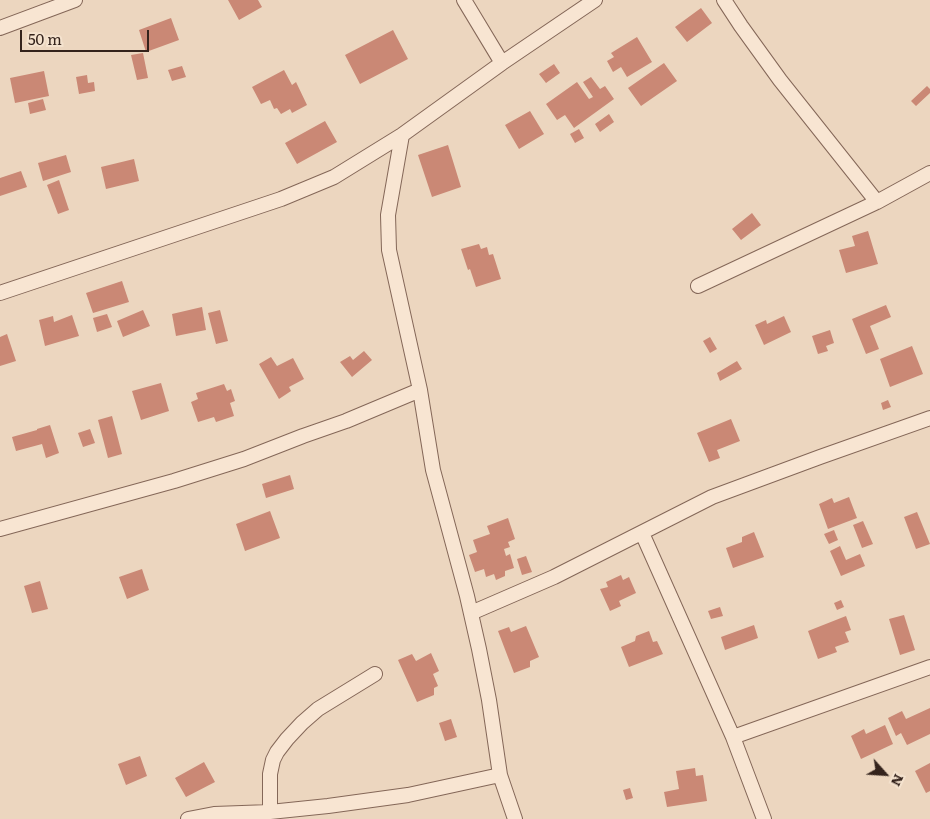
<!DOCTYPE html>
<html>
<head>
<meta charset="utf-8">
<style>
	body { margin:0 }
	#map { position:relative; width:930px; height:819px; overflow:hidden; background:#ecd6bf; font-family:Literata,serif }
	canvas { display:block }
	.north { position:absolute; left:860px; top:749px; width:50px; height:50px; -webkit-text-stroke:4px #f4e2ce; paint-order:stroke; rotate:116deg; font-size:14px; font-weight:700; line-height:20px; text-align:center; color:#34231c }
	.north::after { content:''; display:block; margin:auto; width:18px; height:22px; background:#34231c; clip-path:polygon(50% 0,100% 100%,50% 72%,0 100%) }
	.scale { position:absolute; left:20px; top:30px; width:129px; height:22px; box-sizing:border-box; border:2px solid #34231c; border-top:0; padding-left:6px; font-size:15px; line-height:18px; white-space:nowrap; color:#34231c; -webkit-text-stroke:4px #f4e2ce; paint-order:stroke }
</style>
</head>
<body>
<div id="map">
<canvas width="930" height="819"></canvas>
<div class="north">N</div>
<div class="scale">50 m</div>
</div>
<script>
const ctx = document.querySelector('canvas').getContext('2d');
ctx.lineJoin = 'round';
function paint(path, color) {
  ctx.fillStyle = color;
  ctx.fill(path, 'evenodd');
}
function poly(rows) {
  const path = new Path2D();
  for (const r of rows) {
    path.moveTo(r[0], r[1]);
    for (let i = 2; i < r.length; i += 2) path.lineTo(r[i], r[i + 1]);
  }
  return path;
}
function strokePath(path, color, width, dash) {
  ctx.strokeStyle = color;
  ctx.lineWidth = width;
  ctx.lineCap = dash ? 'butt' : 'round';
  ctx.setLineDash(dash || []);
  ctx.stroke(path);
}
const building = poly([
	[228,0,258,0,262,7,239,20],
	[701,8,712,23,687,42,675,27],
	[171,18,179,40,146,52,139,30],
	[393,30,408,59,360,84,345,55],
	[637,37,652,62,627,77,621,67,613,72,607,61,614,57,611,53],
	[143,53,148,78,137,80,131,55],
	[664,63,677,81,641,106,628,88],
	[554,64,560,73,546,83,539,74],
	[182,66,186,77,172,81,168,70],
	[284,70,292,85,296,82,307,105,292,113,290,109,281,114,277,108,274,109,270,100,261,104,252,87],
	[44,71,49,96,15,103,10,78],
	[87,75,88,83,94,82,95,91,79,94,76,77],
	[591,77,600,89,605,86,614,99,574,128,565,115,557,120,546,104,577,82,589,99,593,97,583,82],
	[927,86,930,89,930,93,916,106,911,101],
	[43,99,46,110,30,114,28,103],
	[530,111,544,134,519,149,505,125],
	[609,114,614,122,600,132,595,124],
	[325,121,337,142,297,164,285,143],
	[579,129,584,138,575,143,570,134],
	[448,145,461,187,432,197,418,155],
	[66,155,71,172,43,181,38,163],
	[134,159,139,181,106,189,101,167],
	[21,171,27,187,0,196,0,178],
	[59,180,69,210,58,214,47,185],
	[752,213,761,225,741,240,732,229],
	[868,231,878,264,846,273,839,250,855,246,852,236],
	[479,244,481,249,487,247,489,255,493,254,501,279,476,287,470,269,468,270,461,249],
	[122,281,129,302,93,313,86,293],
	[886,305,891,317,870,326,879,349,866,354,852,319],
	[202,307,206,330,176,336,172,314],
	[143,310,150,326,123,337,117,321],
	[220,310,228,341,216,344,208,313],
	[107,314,112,327,97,332,93,318],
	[72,315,79,336,45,346,39,320,53,316,54,322],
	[784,316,791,332,764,345,755,325,766,320,767,324],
	[830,330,834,343,826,346,828,351,818,354,812,336],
	[7,334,16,361,0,366,0,337],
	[710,337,717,349,710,353,703,341],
	[912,346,923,374,890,387,880,359],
	[364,351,372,360,352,377,340,362,350,356,353,360],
	[271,357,277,366,293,358,304,379,289,387,291,391,279,399,259,364],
	[737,361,742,369,720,381,717,373],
	[161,383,169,411,141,420,132,391],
	[224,384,227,391,231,389,235,401,230,403,234,416,216,422,214,417,198,422,191,402,198,399,196,393],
	[888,400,891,407,883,410,881,403],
	[112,416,122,454,108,458,98,420],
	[731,419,740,441,717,450,720,458,709,462,697,433],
	[50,425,59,453,46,458,42,444,16,451,12,437,37,430,37,429],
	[90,429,95,443,83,447,78,433],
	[290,475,294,489,266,498,262,484],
	[849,497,857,518,828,529,819,504,832,498,834,503],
	[270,511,280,538,245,551,236,524],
	[917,512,930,544,916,549,904,517],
	[508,518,515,539,508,542,510,547,504,549,506,556,510,554,514,568,505,571,505,576,496,580,494,574,486,577,484,569,475,572,469,555,477,552,473,540,490,534,487,526],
	[863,521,873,544,862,548,853,525],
	[834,530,838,540,829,544,824,534],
	[754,532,764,557,733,568,726,548,742,542,742,537],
	[840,546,846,560,860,554,865,566,841,576,830,551],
	[526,556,532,572,522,575,517,559],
	[142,569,149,590,127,599,119,577],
	[621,575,623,580,629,577,636,593,619,601,621,606,610,611,600,589,608,587,606,582],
	[40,581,48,609,32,613,24,586],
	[841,600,844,607,837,610,834,603],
	[720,607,723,616,711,619,708,611],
	[904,615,915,650,900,655,889,619],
	[846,616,851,630,845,632,849,642,835,647,837,652,818,659,808,631],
	[754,625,758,638,725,650,721,637],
	[526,626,539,657,530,661,530,667,514,673,498,631,509,627,511,632],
	[649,631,653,642,657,641,663,654,629,667,621,647,635,641,636,636],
	[431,653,439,671,433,674,438,686,434,688,434,695,417,702,398,660,412,654,416,661],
	[930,708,930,734,907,745,901,733,896,736,888,718,902,711,906,719],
	[451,719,457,737,445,741,439,723],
	[885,725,893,744,861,759,851,736,864,729,866,734],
	[140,756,147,776,126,785,118,764],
	[204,762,215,782,186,797,175,778],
	[930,763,930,791,926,793,915,771],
	[695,768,696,776,703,775,707,801,667,807,664,792,679,789,676,771],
	[630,788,633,798,626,800,623,790]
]);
const street = poly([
	[464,0,502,63],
	[724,0,741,26,780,80,877,202],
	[0,28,75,0],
	[402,135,388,215,389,250,420,390,433,470,467,596,479,649,489,700,500,775,515,819],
	[698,286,877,202,930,173],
	[0,293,281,199,334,177,402,135,502,63,595,0],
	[0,529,174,481,244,459,303,436,346,421,420,390],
	[642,533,733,737,764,819],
	[471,613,554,577,712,497,820,457,930,418],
	[733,737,930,667],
	[270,812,270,774,273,760,277,752,287,739,302,723,318,709,375,674],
	[188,819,214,814,270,812,328,806,408,795,500,775]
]);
paint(building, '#ca8875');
strokePath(street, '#846758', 16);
strokePath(street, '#f8e5d2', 14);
</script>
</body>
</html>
